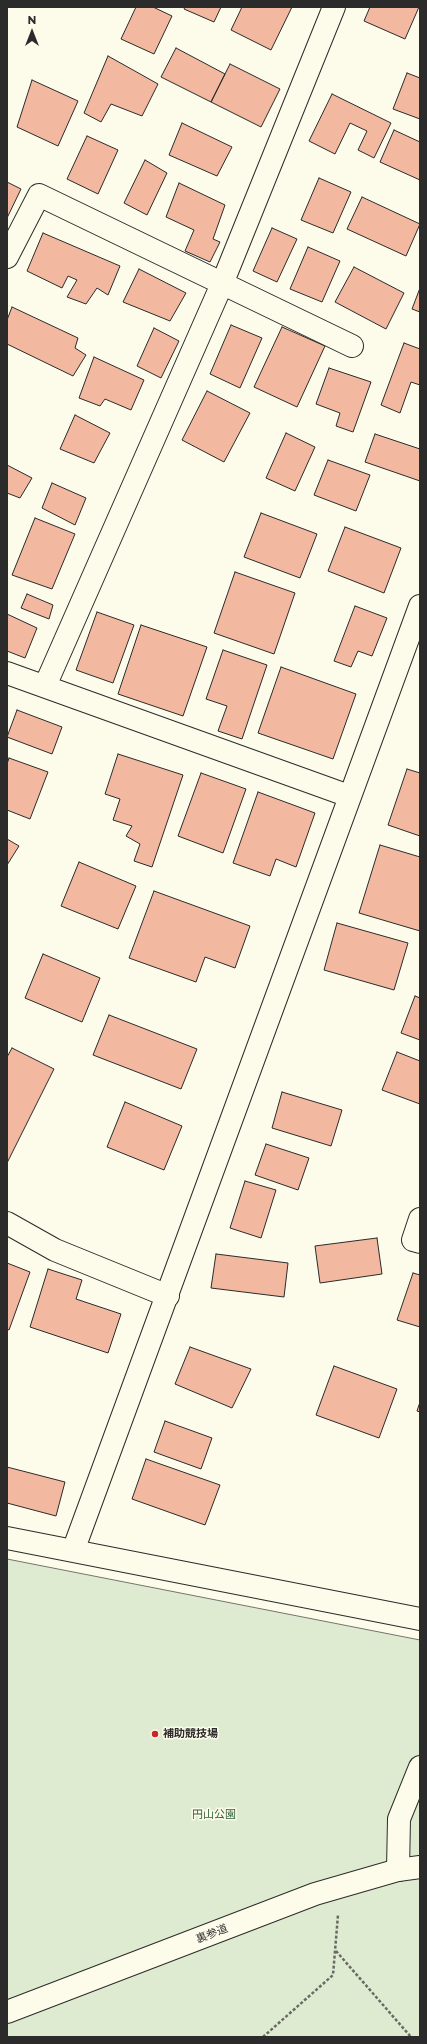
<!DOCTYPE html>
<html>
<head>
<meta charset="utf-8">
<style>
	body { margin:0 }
	#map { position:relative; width:427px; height:2044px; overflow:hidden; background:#fdfbea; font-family:Montserrat,sans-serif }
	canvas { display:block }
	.frame { position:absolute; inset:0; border:8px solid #2b2b2b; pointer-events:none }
	.north { position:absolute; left:12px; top:12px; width:40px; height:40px; -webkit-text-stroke:3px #fdfbea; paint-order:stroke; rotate:0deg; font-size:11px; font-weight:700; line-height:16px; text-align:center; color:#2b2b2b }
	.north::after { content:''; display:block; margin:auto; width:14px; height:18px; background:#2b2b2b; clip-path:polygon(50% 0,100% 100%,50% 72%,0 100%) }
</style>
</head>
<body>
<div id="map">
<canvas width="427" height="2044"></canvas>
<div class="frame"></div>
<div class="north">N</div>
</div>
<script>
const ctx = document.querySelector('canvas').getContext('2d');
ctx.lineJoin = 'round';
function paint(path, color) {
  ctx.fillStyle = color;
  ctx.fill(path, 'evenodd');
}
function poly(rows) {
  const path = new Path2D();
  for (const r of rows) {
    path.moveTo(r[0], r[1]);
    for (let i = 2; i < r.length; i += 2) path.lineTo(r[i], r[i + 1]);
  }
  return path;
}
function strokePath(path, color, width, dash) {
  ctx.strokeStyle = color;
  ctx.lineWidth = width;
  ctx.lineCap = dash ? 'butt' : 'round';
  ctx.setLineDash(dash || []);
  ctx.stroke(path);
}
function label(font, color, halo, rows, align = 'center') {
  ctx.font = font + ' Montserrat,"Noto Sans JP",sans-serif';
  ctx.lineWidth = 3;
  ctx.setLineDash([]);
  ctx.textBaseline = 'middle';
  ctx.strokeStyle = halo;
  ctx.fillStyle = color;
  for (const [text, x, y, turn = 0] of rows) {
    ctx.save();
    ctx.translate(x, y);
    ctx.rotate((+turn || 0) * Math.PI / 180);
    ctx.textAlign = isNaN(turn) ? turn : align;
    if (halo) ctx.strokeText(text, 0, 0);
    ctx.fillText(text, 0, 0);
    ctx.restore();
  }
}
const green = poly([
	[7,1559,420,1640,420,2037,7,2037,7,1559]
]);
const building = poly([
	[136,7,153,7,172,16,154,54,121,39,136,7],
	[185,7,221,7,214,22,184,9,185,7],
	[242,7,292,7,271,50,231,30,242,7],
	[370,7,419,7,405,39,364,21,370,7],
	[176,48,225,74,211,102,161,77,176,48],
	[108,56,158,84,142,116,111,104,101,122,84,113,108,56],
	[230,64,280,89,261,127,211,102,230,64],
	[407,73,420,78,420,119,393,109,407,73],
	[32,80,78,101,58,146,17,127,32,80],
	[332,94,391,123,374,158,358,150,367,131,350,123,335,154,309,141,332,94],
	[182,123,232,147,217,176,169,155,182,123],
	[394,130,420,142,420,180,380,162,394,130],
	[87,136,118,150,98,194,67,179,87,136],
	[145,160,167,173,147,215,124,203,145,160],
	[319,178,351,192,333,233,301,220,319,178],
	[7,182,21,189,7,218,7,182],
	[179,183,225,205,213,239,220,242,210,262,185,251,194,230,166,217,179,183],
	[362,197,420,224,406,256,347,229,362,197],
	[272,228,297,239,277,282,253,271,272,228],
	[43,233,120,266,108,295,97,288,86,304,67,297,77,280,68,276,62,288,27,271,43,233],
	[308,247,340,261,322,302,290,289,308,247],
	[354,267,404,293,386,329,335,302,354,267],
	[139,269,186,293,170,321,123,302,139,269],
	[420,288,420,312,412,309,420,288],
	[12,307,78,338,75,348,86,355,73,376,7,344,7,320,12,307],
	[231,325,262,338,240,388,210,374,231,325],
	[282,327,325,346,297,407,254,387,282,327],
	[154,328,179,341,161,378,137,366,154,328],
	[404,343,420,349,420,385,411,382,400,413,381,405,404,343],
	[94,357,144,380,131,410,105,399,100,406,79,398,94,357],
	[329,368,371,382,353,432,336,426,340,413,316,404,329,368],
	[207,391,250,413,224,462,182,440,207,391],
	[75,415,110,433,94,463,60,449,75,415],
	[286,433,315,447,295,491,266,478,286,433],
	[375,434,420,449,420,481,365,462,375,434],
	[328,460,370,475,356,511,314,495,328,460],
	[7,465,32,478,20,498,7,493,7,465],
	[52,483,86,498,75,525,42,508,52,483],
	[261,513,317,534,300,578,244,557,261,513],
	[35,518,75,534,52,589,12,575,35,518],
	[345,527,401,548,384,593,328,571,345,527],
	[235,572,295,593,274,654,214,633,235,572],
	[27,594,53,605,49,619,21,608,27,594],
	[355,606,387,618,372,656,358,651,351,667,334,661,355,606],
	[97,612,134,625,113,683,76,670,97,612],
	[7,614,37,628,25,658,7,651,7,614],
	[141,625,207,647,183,716,118,694,141,625],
	[223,650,267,665,242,739,218,731,227,706,206,699,223,650],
	[281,667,356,694,333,759,258,733,281,667],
	[17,710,62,727,52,754,7,737,17,710],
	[118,754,183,775,152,867,134,861,140,844,126,836,132,826,113,820,120,799,105,794,118,754],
	[9,758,48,772,30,819,7,810,7,764,9,758],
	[407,769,420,773,420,836,388,825,407,769],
	[201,773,246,789,223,853,178,836,201,773],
	[258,792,315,813,296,867,276,859,270,876,233,863,258,792],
	[7,839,19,846,7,865,7,839],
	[380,845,420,857,420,931,359,913,380,845],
	[79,862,136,886,118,929,61,906,79,862],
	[154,891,250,926,235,968,205,957,196,982,129,958,154,891],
	[337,923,408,943,394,990,324,970,337,923],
	[43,954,100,978,82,1022,25,998,43,954],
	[415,996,420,998,420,1040,401,1033,415,996],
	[109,1015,197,1049,181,1089,93,1055,109,1015],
	[12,1048,54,1069,7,1163,7,1057,12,1048],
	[397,1052,420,1061,420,1104,382,1090,397,1052],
	[282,1092,342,1110,331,1146,272,1128,282,1092],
	[125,1102,182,1126,164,1170,107,1147,125,1102],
	[266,1144,309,1158,298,1190,255,1175,266,1144],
	[245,1181,276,1190,261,1238,230,1228,245,1181],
	[377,1238,382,1274,320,1283,315,1246,377,1238],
	[216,1254,288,1263,284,1297,211,1288,216,1254],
	[7,1263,30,1272,9,1330,7,1329,7,1263],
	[48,1269,82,1280,76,1299,121,1314,108,1353,30,1327,48,1269],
	[413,1273,420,1275,420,1327,397,1320,413,1273],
	[190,1347,251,1369,232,1408,175,1384,190,1347],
	[334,1366,397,1389,379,1438,316,1415,334,1366],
	[420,1402,420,1412,417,1411,420,1402],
	[165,1421,212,1438,201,1469,154,1452,165,1421],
	[146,1459,220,1485,205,1525,132,1499,146,1459],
	[7,1467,65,1482,56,1516,7,1503,7,1467]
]);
const path = poly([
	[336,1951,411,2037],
	[263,2037,333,1975,338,1915]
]);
const minor = poly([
	[7,257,39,195,352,346],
	[7,673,349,796],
	[45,686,222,284,334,7],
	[420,1219,413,1240,420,1242],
	[7,1223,55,1250,168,1296],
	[7,1538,420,1619],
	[73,1551,420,606],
	[398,1870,399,1819,420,1767]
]);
const tertiary = poly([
	[7,2012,315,1894,398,1870,420,1867]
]);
const markers = [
	[155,1734,4,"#c62828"]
];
const poiNames = [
	["補助競技場",163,1734]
];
const parkNames = [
	["円山公園",214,1815]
];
const streetNames = [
	["裏参道",212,1934,-21]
];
paint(green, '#deebd1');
strokePath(green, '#74746e', 1);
paint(building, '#f2b8a0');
strokePath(building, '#2b2b2b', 1);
strokePath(minor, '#2b2b2b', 24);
strokePath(tertiary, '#2b2b2b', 24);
strokePath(path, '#6a6964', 2.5, [3, 2]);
strokePath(minor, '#fdfbea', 22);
strokePath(tertiary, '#fdfbea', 22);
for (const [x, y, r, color] of markers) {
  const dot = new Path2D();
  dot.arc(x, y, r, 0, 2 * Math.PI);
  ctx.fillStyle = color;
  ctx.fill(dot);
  strokePath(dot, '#fdfbea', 1.5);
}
label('bold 11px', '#2b2b2b', '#fdfbea', poiNames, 'left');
label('11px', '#34623c', '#fdfbea', parkNames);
label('11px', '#2b2b2b', '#fdfbea', streetNames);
</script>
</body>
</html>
